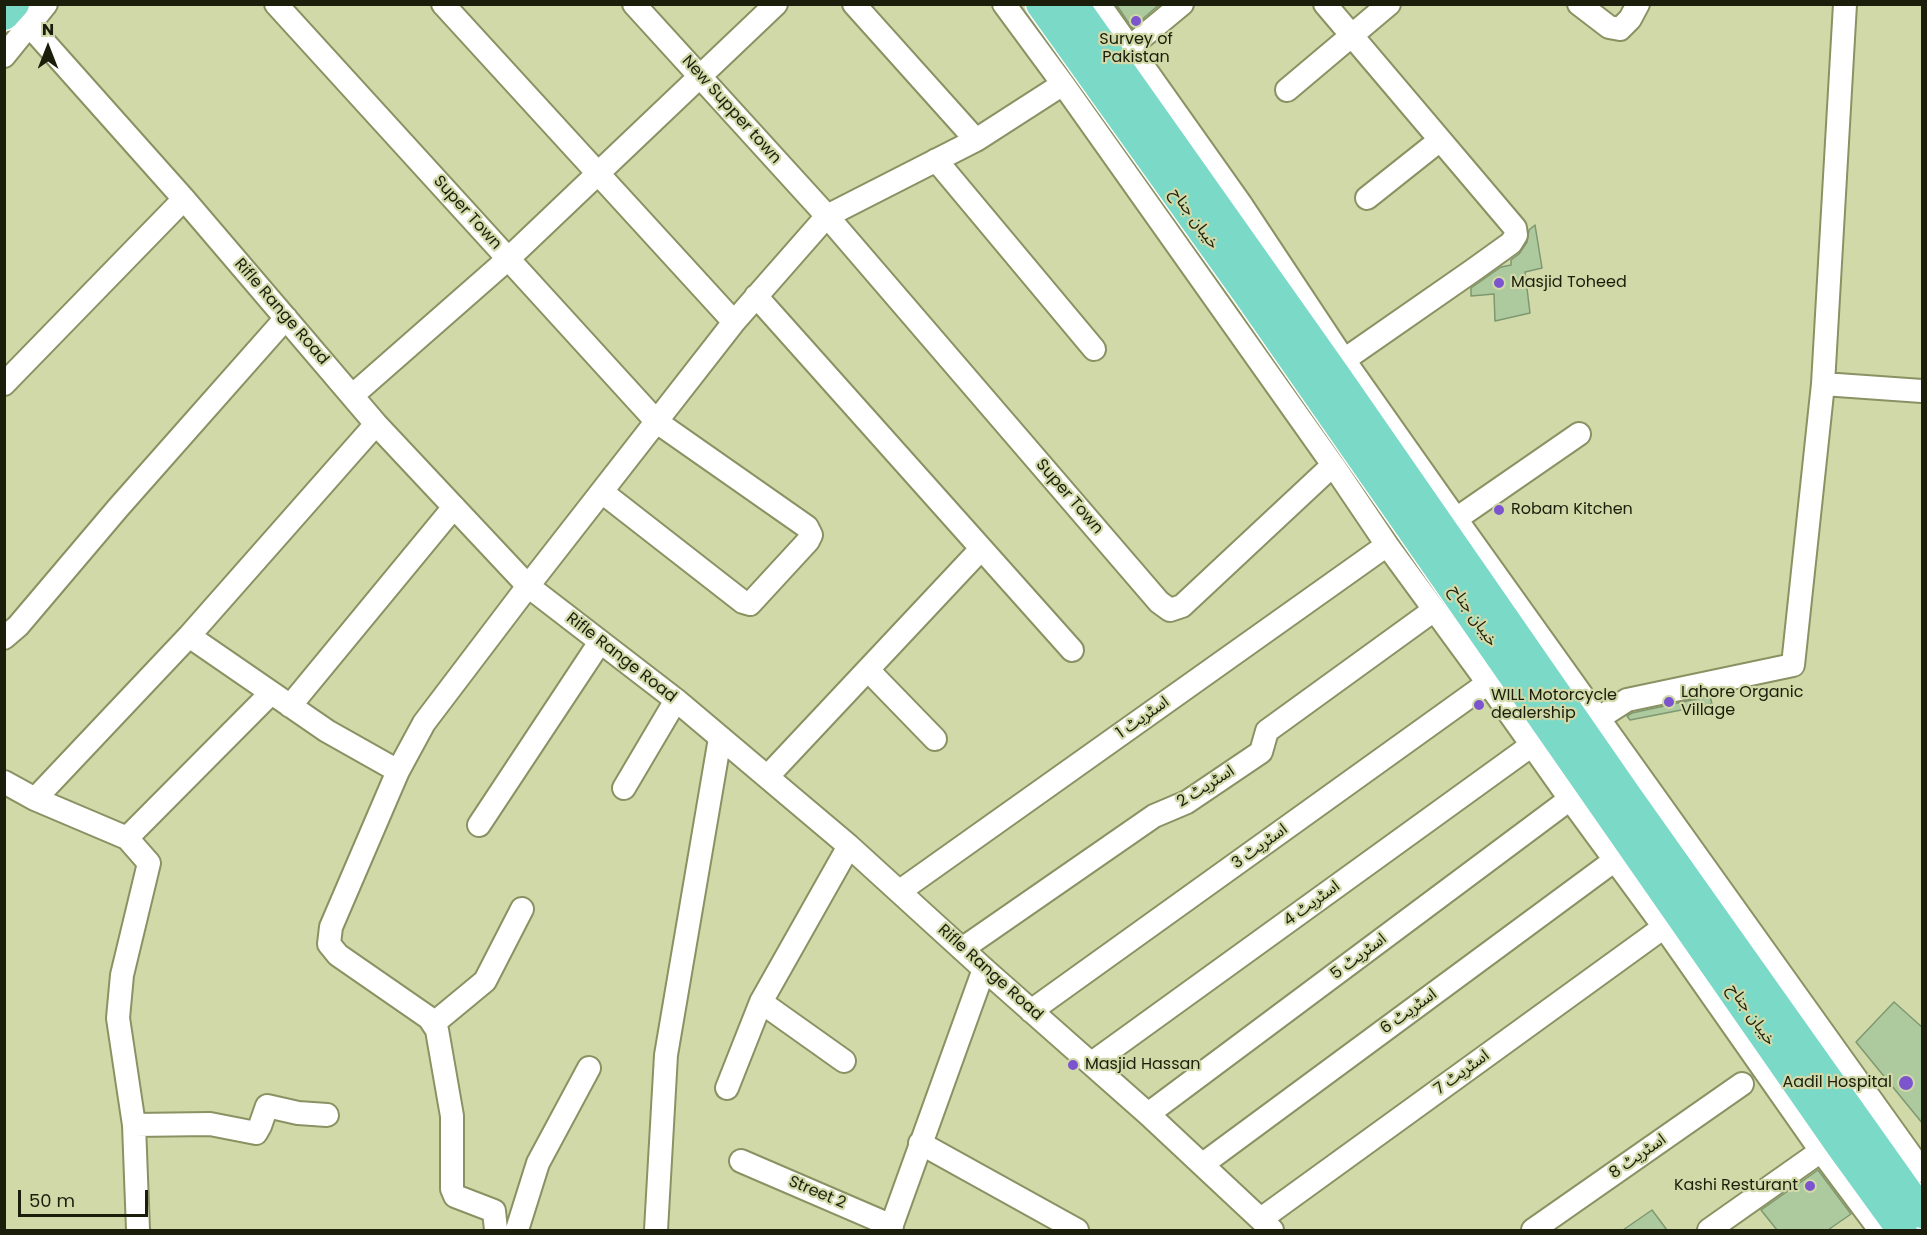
<!DOCTYPE html>
<html>
<head>
<meta charset="utf-8">
<style>
	body { margin:0 }
	#map { position:relative; width:1927px; height:1235px; overflow:hidden; background:#d1d9a8; font-family:Poppins,sans-serif }
	canvas { display:block }
	.frame { position:absolute; inset:0; border:6px solid #1b1e0b; pointer-events:none }
	.north { position:absolute; left:18px; top:18px; width:60px; height:60px; -webkit-text-stroke:4px #d1d9a8; paint-order:stroke; rotate:0deg; font-size:16px; font-weight:700; line-height:24px; text-align:center; color:#1b1e0b }
	.north::after { content:''; display:block; margin:auto; width:21px; height:27px; background:#1b1e0b; clip-path:polygon(50% 0,100% 100%,50% 72%,0 100%) }
	.scale { position:absolute; left:18px; top:1190px; width:130px; height:27px; box-sizing:border-box; border:3px solid #1b1e0b; border-top:0; padding-left:8px; font-size:18px; line-height:21px; white-space:nowrap; color:#1b1e0b; -webkit-text-stroke:4px #d1d9a8; paint-order:stroke }
</style>
</head>
<body>
<div id="map">
<canvas width="1927" height="1235"></canvas>
<div class="frame"></div>
<div class="north">N</div>
<div class="scale">50 m</div>
</div>
<script>
const ctx = document.querySelector('canvas').getContext('2d');
ctx.lineJoin = 'round';
function paint(path, color) {
  ctx.fillStyle = color;
  ctx.fill(path, 'evenodd');
}
function poly(rows) {
  const path = new Path2D();
  for (const r of rows) {
    path.moveTo(r[0], r[1]);
    for (let i = 2; i < r.length; i += 2) path.lineTo(r[i], r[i + 1]);
  }
  return path;
}
function strokePath(path, color, width, dash) {
  ctx.strokeStyle = color;
  ctx.lineWidth = width;
  ctx.lineCap = dash ? 'butt' : 'round';
  ctx.setLineDash(dash || []);
  ctx.stroke(path);
}
function label(font, color, halo, rows, align = 'center') {
  ctx.font = font + ' Poppins,"Noto Sans Arabic",sans-serif';
  ctx.lineWidth = 4.5;
  ctx.setLineDash([]);
  ctx.textBaseline = 'middle';
  ctx.strokeStyle = halo;
  ctx.fillStyle = color;
  for (const [text, x, y, turn = 0] of rows) {
    ctx.save();
    ctx.translate(x, y);
    ctx.rotate((+turn || 0) * Math.PI / 180);
    ctx.textAlign = isNaN(turn) ? turn : align;
    if (halo) ctx.strokeText(text, 0, 0);
    ctx.fillText(text, 0, 0);
    ctx.restore();
  }
}
const building = poly([
	[1116,4,1160,4,1132,28,1116,4],
	[1535,225,1542,268,1525,272,1530,313,1495,321,1494,294,1471,296,1471,288,1501,267,1511,265,1511,260,1519,254,1527,242,1529,230,1535,225],
	[1710,696,1712,704,1630,720,1627,716,1632,713,1710,696],
	[1894,1002,1923,1028,1923,1124,1856,1042,1894,1002],
	[1818,1170,1851,1214,1828,1230,1777,1230,1761,1210,1818,1170],
	[1652,1210,1667,1230,1623,1230,1652,1210]
]);
const minor = poly([
	[276,4,657,422,807,527,811,535,808,541,750,604,743,602,602,492],
	[443,4,734,322],
	[634,4,827,216,1159,602,1170,610,1182,606,1333,465],
	[854,4,976,140],
	[1004,4,1063,84,1333,465,1387,545,1488,683,1570,799,1664,927,1821,1151,1880,1230],
	[1099,4,1240,203,1344,360,1456,519,1922,1171],
	[1325,4,1515,228,1516,235,1511,243,1472,271,1344,360],
	[1579,4,1609,27,1620,29,1630,19,1638,4],
	[29,25,184,199,376,424,528,586,676,700,849,846,984,969,1148,1114,1272,1230],
	[1130,47,1182,4],
	[4,56,46,4],
	[1287,90,1389,4],
	[936,160,1094,349],
	[1367,198,1440,140],
	[756,296,1072,650],
	[4,384,184,199],
	[1823,384,1922,391],
	[353,395,508,259,776,4],
	[1456,519,1579,434],
	[189,636,327,731,398,771],
	[4,638,18,626,118,508,286,318],
	[868,670,935,739],
	[290,706,454,507],
	[1599,718,1627,700,1793,665,1823,384,1845,4],
	[767,777,981,549],
	[4,782,35,799,127,838,149,863,122,975,118,1018,134,1125,138,1230],
	[624,788,676,700],
	[35,799,189,636,376,424],
	[479,825,600,642],
	[127,838,271,693],
	[900,891,1387,545],
	[962,949,1154,816,1187,802,1261,752,1267,731,1434,610],
	[761,1002,844,1061],
	[1031,1011,1488,683],
	[433,1024,485,981,522,909],
	[1092,1063,1532,745],
	[727,1088,761,1002,849,846],
	[1148,1114,1570,799],
	[134,1125,210,1124,256,1133,260,1126,267,1106,298,1113,327,1115],
	[920,1143,1077,1230],
	[741,1161,892,1226],
	[1203,1164,1615,860],
	[1261,1219,1664,927],
	[496,1230,494,1211,455,1196,452,1189,452,1116,437,1030,429,1018,338,955,329,944,331,927,398,771,424,723,528,586,734,322,827,216,976,140,1063,84],
	[517,1230,538,1163,589,1068],
	[656,1230,666,1055,720,738],
	[890,1230,984,969],
	[1533,1230,1742,1084],
	[1709,1230,1821,1151]
]);
const major = poly([
	[1041,4,1248,294,1841,1146,1902,1230],
	[1073,4,1335,375,1626,795,1922,1213],
	[4,15,14,4]
]);
const markers = [
	[1136,21,6,"#7c55ce"],
	[1499,283,6,"#7c55ce"],
	[1499,510,6,"#7c55ce"],
	[1669,702,6,"#7c55ce"],
	[1479,705,6,"#7c55ce"],
	[1073,1065,6,"#7c55ce"],
	[1906,1083,8,"#7c55ce"],
	[1810,1186,6,"#7c55ce"]
];
const poiNames = [
	["Survey of",1136,40,"center"],
	["Pakistan",1136,58,"center"],
	["Masjid Toheed",1511,283],
	["Robam Kitchen",1511,510],
	["Lahore Organic",1681,693],
	["Village",1681,711],
	["WILL Motorcycle",1491,696],
	["dealership",1491,714],
	["Masjid Hassan",1085,1065],
	["Aadil Hospital",1892,1083,"right"],
	["Kashi Resturant",1798,1186,"right"]
];
const streetNames = [
	["New Supper town",731,110,48],
	["Super Town",467,213,48],
	["خیبان جناح",1194,219,54],
	["Rifle Range Road",281,312,49],
	["Super Town",1069,497,49],
	["خیبان جناح",1473,616,55],
	["Rifle Range Road",621,658,38],
	["اسٹریٹ 1",1143,718,-35],
	["اسٹریٹ 2",1206,787,-32],
	["اسٹریٹ 3",1260,847,-36],
	["اسٹریٹ 4",1312,904,-36],
	["اسٹریٹ 5",1359,957,-37],
	["Rifle Range Road",990,973,42],
	["اسٹریٹ 6",1409,1012,-36],
	["خیبان جناح",1751,1015,55],
	["اسٹریٹ 7",1462,1073,-36],
	["اسٹریٹ 8",1638,1157,-35],
	["Street 2",817,1193,23]
];
paint(building, '#adc99e');
strokePath(building, '#7e9870', 1.5);
strokePath(minor, '#8a9162', 26);
strokePath(major, '#fff', 33);
strokePath(minor, '#fff', 22);
strokePath(major, '#7ad9c7', 30);
for (const [x, y, r, color] of markers) {
  const dot = new Path2D();
  dot.arc(x, y, r, 0, 2 * Math.PI);
  ctx.fillStyle = color;
  ctx.fill(dot);
  strokePath(dot, '#d1d9a8', 2);
}
label('16px', '#1b1e0b', '#d1d9a8', poiNames, 'left');
label('16px', '#1b1e0b', '#d1d9a8', streetNames);
</script>
</body>
</html>
